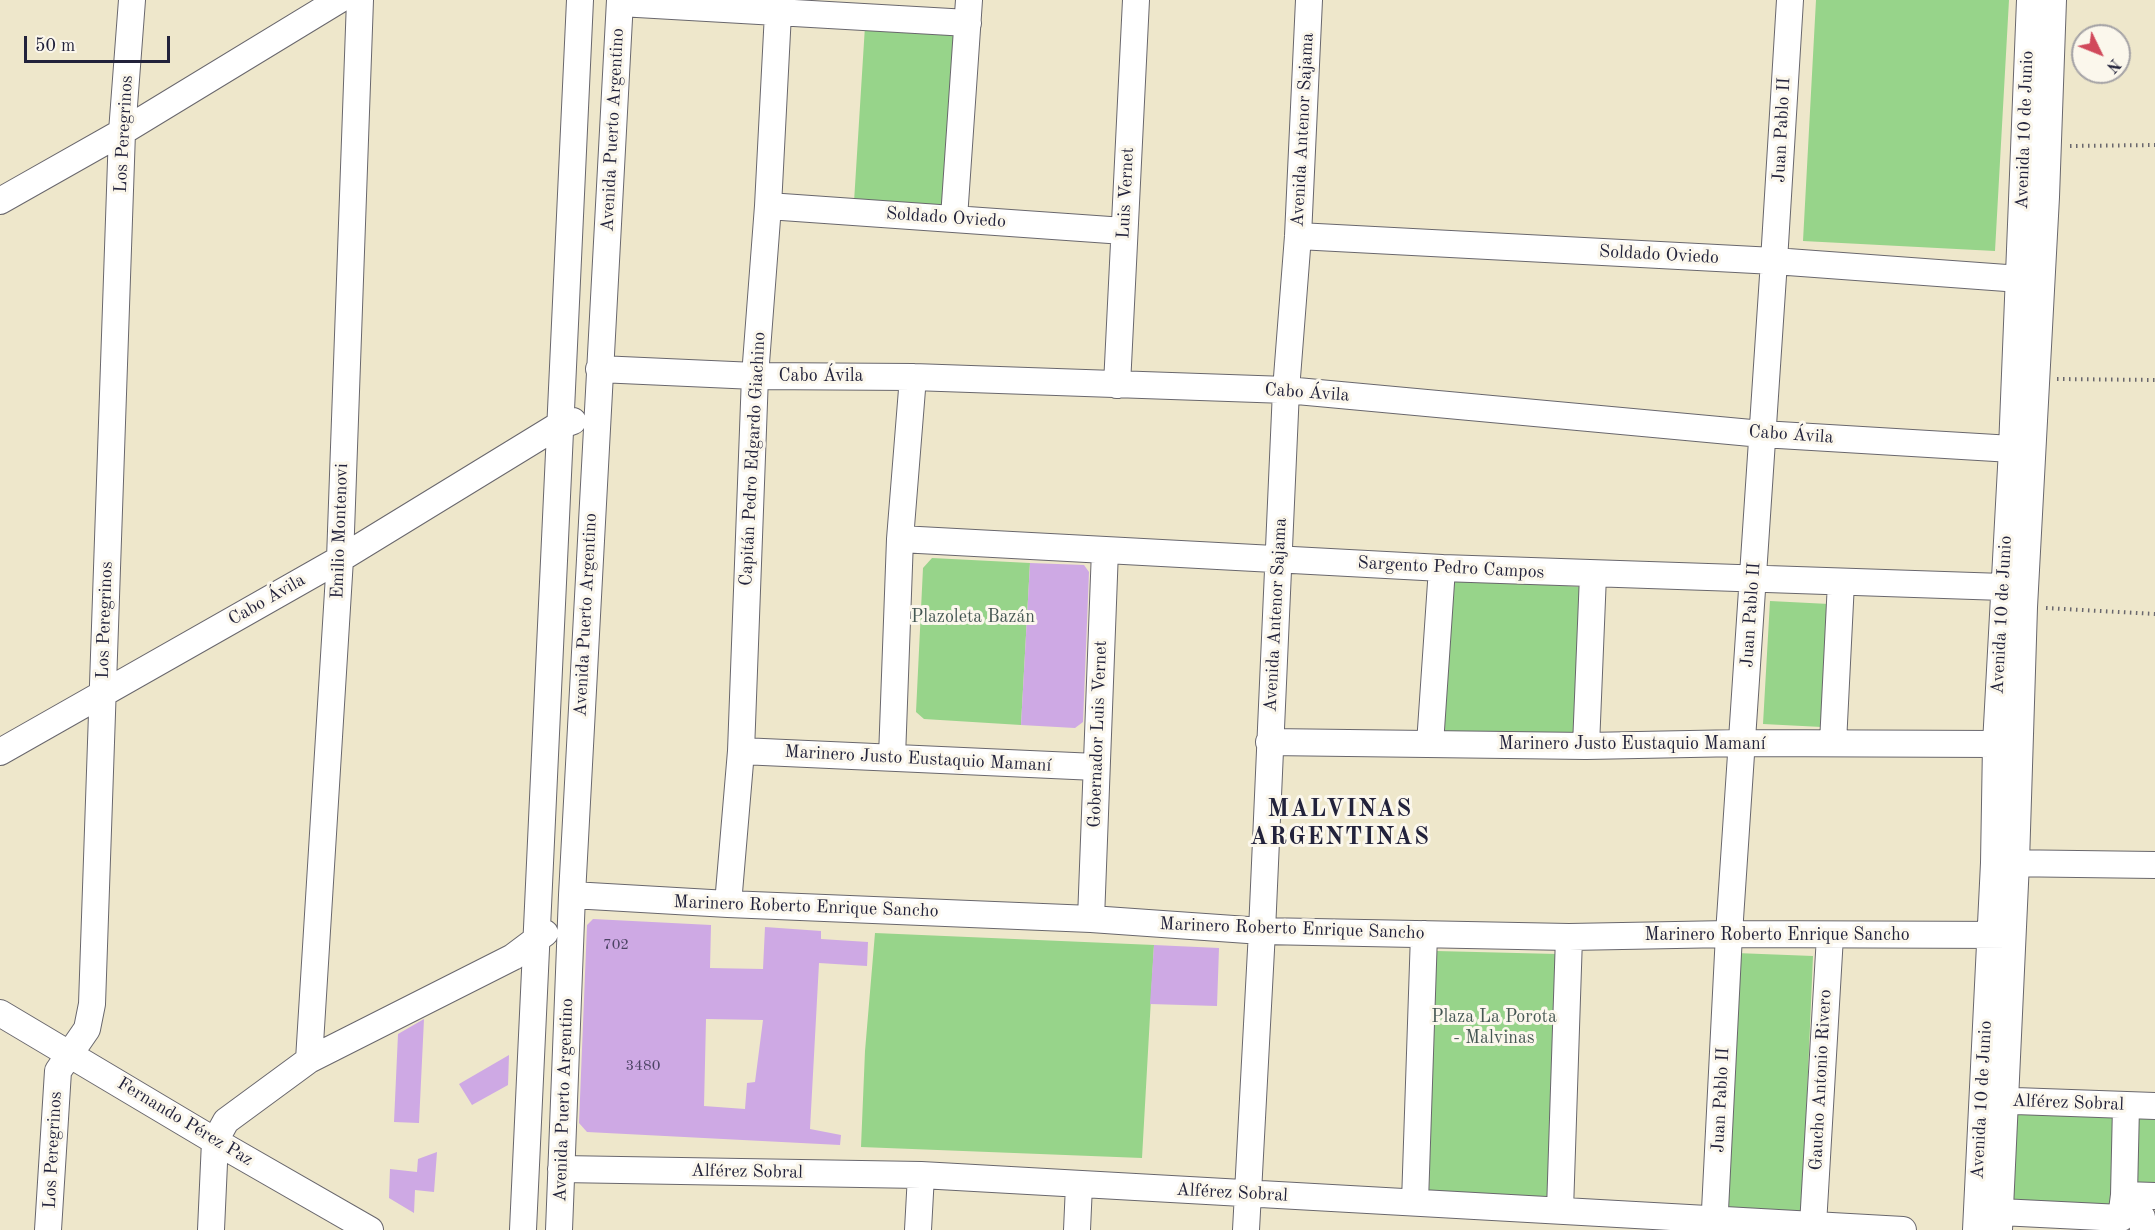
<!DOCTYPE html>
<html>
<head>
<meta charset="utf-8">
<style>
	body { margin:0 }
	#map { position:relative; width:2155px; height:1230px; overflow:hidden; background:#eee7cb; font-family:"Old Standard TT",serif }
	canvas { display:block }
	.north { position:absolute; left:2071px; top:24px; width:60px; height:60px; box-sizing:border-box; background:#fbf7ec; border:2px solid #a4a2a5; border-radius:50%; rotate:133deg; font-size:16px; font-weight:700; line-height:24px; text-align:center; color:#22223b }
	.north::after { content:''; display:block; margin:auto; width:21px; height:27px; background:#d1495b; clip-path:polygon(50% 0,100% 100%,50% 72%,0 100%) }
	.scale { position:absolute; left:24px; top:36px; width:146px; height:27px; box-sizing:border-box; border:3px solid #22223b; border-top:0; padding-left:8px; font-size:18px; line-height:21px; white-space:nowrap; color:#22223b; -webkit-text-stroke:4px #fbf7ec; paint-order:stroke }
</style>
</head>
<body>
<div id="map">
<canvas width="2155" height="1230"></canvas>
<div class="north">N</div>
<div class="scale">50 m</div>
</div>
<script>
const ctx = document.querySelector('canvas').getContext('2d');
ctx.lineJoin = 'round';
function paint(path, color) {
  ctx.fillStyle = color;
  ctx.fill(path, 'evenodd');
}
function poly(rows) {
  const path = new Path2D();
  for (const r of rows) {
    path.moveTo(r[0], r[1]);
    for (let i = 2; i < r.length; i += 2) path.lineTo(r[i], r[i + 1]);
  }
  return path;
}
function strokePath(path, color, width, dash) {
  ctx.strokeStyle = color;
  ctx.lineWidth = width;
  ctx.lineCap = dash ? 'butt' : 'round';
  ctx.setLineDash(dash || []);
  ctx.stroke(path);
}
function label(font, color, halo, rows, align = 'center') {
  ctx.font = font + ' "Old Standard TT",serif';
  ctx.lineWidth = 6;
  ctx.setLineDash([]);
  ctx.textBaseline = 'middle';
  ctx.strokeStyle = halo;
  ctx.fillStyle = color;
  for (const [text, x, y, turn = 0] of rows) {
    ctx.save();
    ctx.translate(x, y);
    ctx.rotate((+turn || 0) * Math.PI / 180);
    ctx.textAlign = isNaN(turn) ? turn : align;
    if (halo) ctx.strokeText(text, 0, 0);
    ctx.fillText(text, 0, 0);
    ctx.restore();
  }
}
const green = poly([
	[1816,0,2009,0,1995,251,1803,241],
	[865,26,955,31,944,207,854,202],
	[932,558,1030,563,1021,725,924,719,916,712,923,568],
	[1448,579,1584,587,1577,736,1441,733],
	[1770,601,1829,604,1822,727,1763,724],
	[875,933,1154,945,1142,1158,861,1147,865,1051],
	[1436,951,1557,954,1547,1198,1429,1193],
	[1736,953,1813,956,1802,1213,1725,1210],
	[2013,1109,2120,1114,2115,1211,2008,1207],
	[2133,1114,2155,1114,2155,1191,2131,1191]
]);
const building = poly([
	[1030,563,1084,565,1089,572,1083,722,1075,728,1021,725],
	[593,919,711,925,710,968,763,969,765,927,821,931,821,939,868,942,867,966,819,963,810,1129,841,1135,840,1145,587,1132,579,1123,587,925],
	[706,1019,763,1020,755,1082,747,1083,745,1109,704,1106],
	[1154,945,1219,948,1217,1006,1150,1004],
	[424,1019,419,1123,394,1122,398,1034],
	[509,1055,508,1085,472,1105,459,1084],
	[437,1152,434,1192,415,1190,414,1213,389,1198,390,1169,417,1172,418,1159]
]);
const path = poly([
	[2070,146,2155,145],
	[2057,379,2155,380],
	[2046,608,2155,614]
]);
const minor = poly([
	[620,3,968,23],
	[0,201,122,132,339,0],
	[768,206,1124,231],
	[954,218,969,0],
	[1298,236,1774,261,2020,279],
	[599,369,755,376,913,377,1286,390,1762,434,2012,449],
	[1117,385,1136,0],
	[900,539,1442,568,2003,587],
	[1269,742,1586,746,1742,743,1996,744],
	[1833,743,1841,582],
	[1430,744,1442,568],
	[1586,746,1593,575],
	[741,751,1096,767],
	[0,752,340,559,554,428,573,421],
	[892,757,900,539,913,377],
	[2001,863,2155,865],
	[572,895,728,904,1091,919,1262,931,1569,937,1729,934,2012,935],
	[728,904,741,751,755,376,768,206,778,13],
	[1091,919,1105,550],
	[0,1013,215,1141,370,1230],
	[309,1060,340,559,360,0],
	[1987,1100,2155,1106],
	[561,1169,921,1175,1903,1230],
	[2124,1195,2142,1217,2143,1230],
	[2124,1195,2155,1196],
	[1415,1202,1424,934],
	[1560,1210,1569,937],
	[2000,1212,2121,1218,2124,1195,2126,1106],
	[1813,1225,1830,936],
	[48,1230,58,1071,87,1029,92,1004,122,132,132,0],
	[211,1230,215,1141,226,1121,309,1060,513,957,545,933],
	[523,1230,580,0],
	[559,1230,572,895,620,0],
	[918,1230,921,1175],
	[1077,1230,1079,1185],
	[1246,1230,1262,931,1286,390,1298,236,1309,0],
	[1714,1230,1729,934,1774,261,1790,0],
	[1976,1230,1994,863,1996,744,2012,449,2030,0],
	[1999,1230,2016,862,2024,607,2046,197,2053,0]
]);
const numberNames = [
	["702",616,945],
	["3480",643,1066]
];
const streetNames = [
	["Avenida Puerto Argentino",613,130,-87],
	["Avenida Antenor Sajama",1303,130,-87],
	["Juan Pablo II",1782,130,-87],
	["Avenida 10 de Junio",2025,130,-88],
	["Los Peregrinos",124,134,-87],
	["Luis Vernet",1126,193,-87],
	["Soldado Oviedo",946,218,4],
	["Soldado Oviedo",1659,255,3],
	["Cabo Ávila",821,376],
	["Cabo Ávila",1307,393,4],
	["Cabo Ávila",1791,435,4],
	["Capitán Pedro Edgardo Giachino",753,459,-87],
	["Emilio Montenovi",340,531,-88],
	["Sargento Pedro Campos",1451,568,3],
	["Cabo Ávila",267,600,-30],
	["Avenida Puerto Argentino",586,615,-87],
	["Avenida Antenor Sajama",1276,615,-87],
	["Juan Pablo II",1751,615,-86],
	["Avenida 10 de Junio",2002,615,-87],
	["Los Peregrinos",105,620,-88],
	["Gobernador Luis Vernet",1098,734,-88],
	["Marinero Justo Eustaquio Mamaní",1632,744],
	["Marinero Justo Eustaquio Mamaní",918,759,3],
	["Marinero Roberto Enrique Sancho",806,907,2],
	["Marinero Roberto Enrique Sancho",1292,929,2],
	["Marinero Roberto Enrique Sancho",1777,935],
	["Gaucho Antonio Rivero",1821,1080,-87],
	["Avenida Puerto Argentino",564,1100,-88],
	["Juan Pablo II",1721,1100,-87],
	["Avenida 10 de Junio",1982,1100,-87],
	["Alférez Sobral",2068,1103,2],
	["Fernando Pérez Paz",185,1122,31],
	["Los Peregrinos",53,1150,-87],
	["Alférez Sobral",747,1172,1],
	["Alférez Sobral",1232,1193,3]
];
const parkNames = [
	["Plazoleta Bazán",973,617],
	["Plaza La Porota",1494,1017],
	["- Malvinas",1494,1038]
];
const districtNames = [
	["MALVINAS",1340,810],
	["ARGENTINAS",1340,838]
];
paint(green, '#97d48a');
paint(building, '#cea9e4');
strokePath(minor, '#69676d', 28);
strokePath(path, '#69676d', 4, [1.5, 4.5]);
strokePath(minor, '#fff', 26);
label('15px', '#4d4465', null, numberNames);
label('18px', '#22223b', '#fbf7ec', streetNames);
label('18px', '#455753', '#fbf7ec', parkNames);
ctx.letterSpacing = '1.5px';
label('bold 24px', '#22223b', '#fbf7ec', districtNames);
ctx.letterSpacing = '0px';
</script>
</body>
</html>
